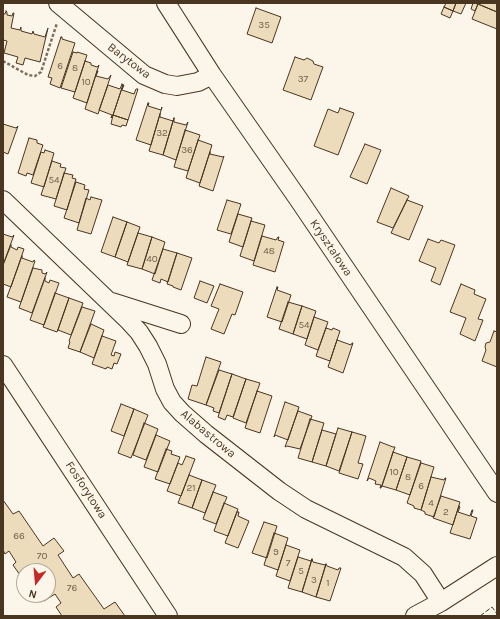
<!DOCTYPE html>
<html>
<head>
<meta charset="utf-8">
<style>
	body { margin:0 }
	#map { position:relative; width:500px; height:619px; overflow:hidden; background:#fbf6e9; font-family:Karla,sans-serif }
	canvas { display:block }
	.frame { position:absolute; inset:0; border:4px solid #4a3520; pointer-events:none }
	.north { position:absolute; left:16px; top:563px; width:40px; height:40px; box-sizing:border-box; background:#fbf6e9; border:1px solid #b4a999; border-radius:50%; rotate:196deg; font-size:11px; font-weight:700; line-height:16px; text-align:center; color:#4a3520 }
	.north::after { content:''; display:block; margin:auto; width:14px; height:18px; background:#c62828; clip-path:polygon(50% 0,100% 100%,50% 72%,0 100%) }
</style>
</head>
<body>
<div id="map">
<canvas width="500" height="619"></canvas>
<div class="frame"></div>
<div class="north">N</div>
</div>
<script>
const ctx = document.querySelector('canvas').getContext('2d');
ctx.lineJoin = 'round';
function paint(path, color) {
  ctx.fillStyle = color;
  ctx.fill(path, 'evenodd');
}
function poly(rows) {
  const path = new Path2D();
  for (const r of rows) {
    path.moveTo(r[0], r[1]);
    for (let i = 2; i < r.length; i += 2) path.lineTo(r[i], r[i + 1]);
  }
  return path;
}
function strokePath(path, color, width, dash) {
  ctx.strokeStyle = color;
  ctx.lineWidth = width;
  ctx.lineCap = dash ? 'butt' : 'round';
  ctx.setLineDash(dash || []);
  ctx.stroke(path);
}
function label(font, color, halo, rows, align = 'center') {
  ctx.font = font + ' Karla,sans-serif';
  ctx.lineWidth = 3;
  ctx.setLineDash([]);
  ctx.textBaseline = 'middle';
  ctx.strokeStyle = halo;
  ctx.fillStyle = color;
  for (const [text, x, y, turn = 0] of rows) {
    ctx.save();
    ctx.translate(x, y);
    ctx.rotate((+turn || 0) * Math.PI / 180);
    ctx.textAlign = isNaN(turn) ? turn : align;
    if (halo) ctx.strokeText(text, 0, 0);
    ctx.fillText(text, 0, 0);
    ctx.restore();
  }
}
const building = poly([
	[446,3,456,3,453,11,444,7,446,3],
	[456,3,466,3,461,14,453,11,456,3],
	[473,3,478,4,475,11,471,9,473,3],
	[478,3,497,3,497,12,478,4,478,3],
	[478,4,497,12,497,29,472,19,478,4],
	[444,7,453,11,450,18,441,14,444,7],
	[256,8,281,17,272,43,247,34,256,8],
	[6,11,7,12,7,15,12,16,13,13,14,13,11,28,20,30,21,27,21,31,32,34,33,31,34,34,45,37,48,28,40,62,25,58,23,65,16,63,18,57,4,53,7,41,3,40,3,14,5,14,6,11],
	[61,37,62,37,62,39,75,43,60,88,50,84,52,78,48,77,61,37],
	[73,52,77,53,77,52,87,55,75,92,61,88,73,52],
	[295,57,304,60,307,58,313,61,314,64,323,67,311,100,283,90,295,57],
	[85,61,91,63,91,65,97,67,99,65,87,103,73,98,85,61],
	[97,71,98,71,96,76,108,79,111,75,98,114,85,109,97,71],
	[122,84,123,85,113,115,111,118,112,115,99,110,108,85,120,89,122,84],
	[123,85,124,85,122,90,134,94,136,89,138,89,128,120,113,115,123,85],
	[148,103,149,103,148,106,161,110,162,107,151,145,136,140,148,103],
	[340,108,354,113,338,155,314,146,328,109,338,113,340,108],
	[160,114,160,117,173,121,174,118,163,155,149,151,160,114],
	[113,115,128,120,126,126,122,125,121,127,111,124,113,115],
	[174,118,174,122,186,125,188,122,176,160,163,155,174,118],
	[3,124,16,128,18,126,8,154,3,152,3,124],
	[185,130,200,135,188,171,174,167,185,130],
	[29,138,37,140,37,143,43,145,33,175,27,173,26,176,18,173,29,138],
	[198,140,212,145,200,183,186,178,198,140],
	[365,144,381,150,367,184,350,177,365,144],
	[45,150,54,153,44,187,31,183,41,152,44,153,45,150],
	[210,152,210,154,223,157,224,156,213,191,199,186,210,152],
	[52,161,61,164,60,167,66,168,56,199,41,195,52,161],
	[64,173,73,175,72,178,76,179,67,210,54,206,64,173],
	[76,182,85,185,84,189,89,190,79,223,64,218,76,182],
	[391,188,409,196,393,228,377,222,391,188],
	[91,197,102,200,91,234,77,230,86,198,90,200,91,197],
	[227,200,241,204,231,234,217,230,227,200],
	[407,200,423,206,409,240,391,233,407,200],
	[238,214,252,218,243,247,229,242,238,214],
	[113,217,127,222,115,257,101,252,113,217],
	[251,221,265,225,254,261,240,256,251,221],
	[127,222,140,227,128,262,115,257,127,222],
	[138,233,152,237,142,269,127,265,138,233],
	[3,234,12,237,14,235,3,265,3,234],
	[262,236,276,240,278,237,279,237,278,240,284,242,275,272,253,265,262,236],
	[152,237,165,242,155,274,142,269,152,237],
	[428,239,439,243,441,240,455,245,440,285,431,281,436,268,419,261,428,239],
	[11,245,11,247,17,250,18,247,24,249,11,287,3,284,3,265,11,245],
	[163,249,177,253,168,282,161,279,160,283,152,280,163,249],
	[177,253,192,258,181,290,173,287,173,286,167,284,177,253],
	[22,256,22,258,33,262,34,260,35,261,21,302,7,297,22,256],
	[33,268,42,270,42,273,45,274,47,272,32,313,19,308,33,268],
	[45,278,45,281,49,283,50,280,59,283,44,325,30,320,45,278],
	[200,281,214,286,207,303,194,298,200,281],
	[220,284,243,292,235,315,232,314,224,334,211,329,219,309,211,306,220,284],
	[461,284,475,290,474,294,486,299,478,319,483,320,475,341,460,334,466,318,450,312,461,284],
	[277,287,278,287,277,290,291,295,282,322,267,317,277,287],
	[55,293,69,298,57,332,43,327,55,293],
	[69,298,83,303,71,335,58,330,69,298],
	[288,302,302,306,293,334,279,329,288,302],
	[302,306,316,311,307,339,293,334,302,306],
	[82,307,95,311,80,352,68,348,70,342,69,341,82,307],
	[314,317,328,322,318,350,305,345,314,317],
	[91,324,104,330,94,358,80,352,91,324],
	[326,328,332,330,333,328,340,331,330,361,316,356,326,328],
	[494,331,497,332,497,367,482,361,486,350,485,347,486,343,490,342,494,331],
	[102,336,116,341,111,355,114,356,115,352,121,354,117,364,114,363,112,369,107,367,106,369,92,364,102,336],
	[337,340,351,345,352,343,353,343,343,373,328,367,337,340],
	[206,357,221,362,206,405,188,399,192,385,197,386,206,357],
	[219,370,232,374,219,413,213,411,214,408,206,405,219,370],
	[232,374,246,379,233,417,227,415,225,420,218,417,232,374],
	[246,379,260,383,246,423,233,418,246,379],
	[257,391,272,396,260,433,245,428,257,391],
	[285,402,299,407,288,440,275,435,274,437,285,402],
	[121,404,134,409,124,436,111,431,121,404],
	[134,409,148,415,131,458,118,453,134,409],
	[298,411,312,416,300,449,287,446,285,447,298,411],
	[310,419,324,423,312,462,298,458,310,419],
	[144,423,158,429,146,460,133,455,144,423],
	[338,428,352,432,339,471,326,466,338,428],
	[322,430,336,434,326,466,312,462,322,430],
	[352,432,366,436,358,463,363,464,358,479,339,473,352,432],
	[156,435,170,441,158,472,144,467,156,435],
	[380,442,393,447,395,447,381,488,380,488,381,485,375,484,376,481,369,478,367,481,380,442],
	[166,449,172,451,171,454,180,457,170,484,155,479,166,449],
	[393,452,407,457,396,490,382,486,393,452],
	[186,456,195,459,181,496,167,491,178,463,182,465,186,456],
	[407,457,421,461,410,495,396,490,407,457],
	[421,463,434,467,421,510,414,508,414,506,407,503,421,463],
	[189,475,202,480,192,508,178,503,189,475],
	[431,477,444,480,445,478,446,478,434,517,425,514,425,512,421,510,431,477],
	[202,480,216,485,205,513,192,508,202,480],
	[213,492,227,497,216,524,203,519,213,492],
	[441,496,460,502,453,525,433,518,441,496],
	[3,500,13,514,19,511,43,546,54,538,64,551,58,555,73,578,79,574,104,609,115,602,125,616,62,616,56,607,61,603,55,594,44,601,40,595,48,595,48,571,24,571,24,577,22,578,13,565,16,562,9,551,5,554,3,550,3,500],
	[224,503,238,509,228,536,214,531,224,503],
	[459,506,460,507,458,512,470,516,472,510,473,510,471,516,477,518,470,539,450,533,459,506],
	[237,512,239,512,238,516,249,521,238,548,225,543,237,512],
	[264,522,277,526,267,558,252,553,264,522],
	[274,533,288,538,278,570,264,565,274,533],
	[286,545,300,550,290,581,276,576,286,545],
	[298,557,311,561,312,559,302,592,288,588,298,557],
	[312,559,313,562,325,565,326,564,316,597,302,592,312,559],
	[326,564,327,566,338,570,339,568,341,568,330,601,316,597,326,564]
]);
const path = poly([
	[3,61,28,75,35,76,41,72,57,23]
]);
const minor = poly([
	[58,3,144,75,165,84,177,86,198,82,212,75],
	[166,3,212,75,299,200,497,493],
	[3,200,128,320,139,332,148,346,157,364,165,389,172,402,182,413,206,434,279,491,306,509,404,557,423,574,441,602],
	[112,302,181,324],
	[3,365,168,616],
	[415,616,441,602,497,566]
]);
const fence = poly([
	[480,616,492,607,497,614]
]);
const numberNames = [
	["35",264,25],
	["6",60,66],
	["8",75,68],
	["37",303,79],
	["10",86,82],
	["32",162,133],
	["36",187,150],
	["54",54,180],
	["48",269,251],
	["40",152,259],
	["54",304,325],
	["10",394,472],
	["8",408,477],
	["6",421,486],
	["21",191,488],
	["4",431,503],
	["2",446,512],
	["66",19,536],
	["9",276,552],
	["70",42,556],
	["7",288,563],
	["5",301,571],
	["3",314,580],
	["1",328,583],
	["76",72,588]
];
const streetNames = [
	["Barytowa",129,61,37],
	["Kryształowa",331,248,56],
	["Alabastrowa",208,434,40],
	["Fosforytowa",86,490,57]
];
paint(building, '#ecdcbc');
strokePath(building, '#4a3520', 1);
strokePath(minor, '#4a3520', 20);
strokePath(path, '#7f6f5c', 2.5, [3, 2]);
strokePath(minor, '#fbf6e9', 18);
strokePath(fence, '#4a3520', 1, [5, 2]);
label('10px', '#725f47', null, numberNames);
label('12px', '#4a3520', '#fbf6e9', streetNames);
</script>
</body>
</html>
